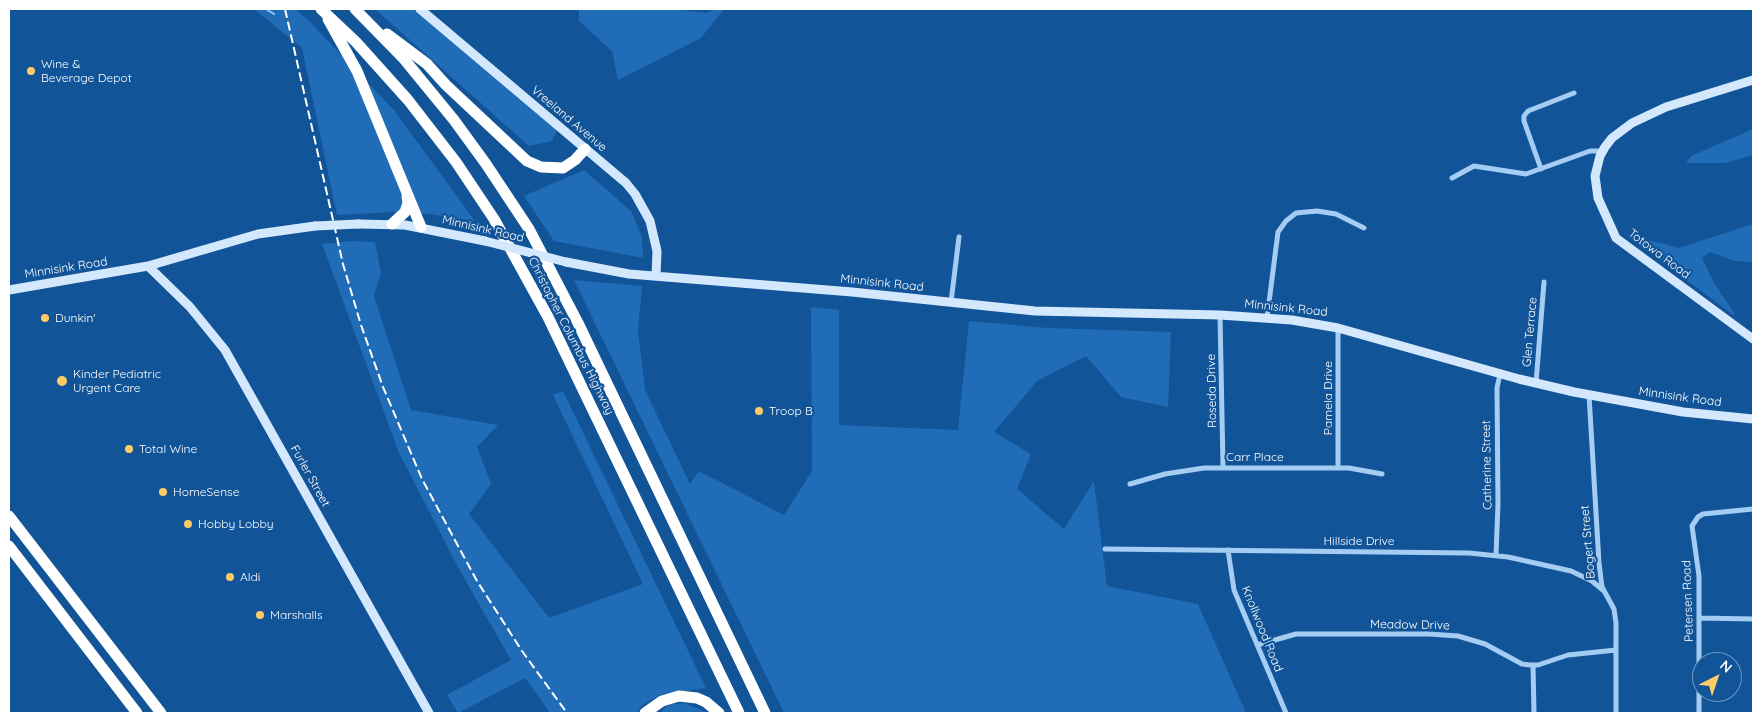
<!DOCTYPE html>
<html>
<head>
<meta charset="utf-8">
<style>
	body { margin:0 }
	#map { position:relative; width:1762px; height:722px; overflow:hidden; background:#125498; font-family:Quicksand,sans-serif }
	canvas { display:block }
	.frame { position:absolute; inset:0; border:10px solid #fff; pointer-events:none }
	.north { position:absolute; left:1692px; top:652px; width:50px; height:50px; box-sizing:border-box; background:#125498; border:1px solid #7198c1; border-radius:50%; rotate:41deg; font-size:14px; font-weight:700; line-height:20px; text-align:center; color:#fff }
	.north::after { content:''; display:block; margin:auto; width:18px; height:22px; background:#ffcb67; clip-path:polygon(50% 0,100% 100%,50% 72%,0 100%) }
</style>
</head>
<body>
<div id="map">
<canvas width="1762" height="722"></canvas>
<div class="frame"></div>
<div class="north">N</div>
</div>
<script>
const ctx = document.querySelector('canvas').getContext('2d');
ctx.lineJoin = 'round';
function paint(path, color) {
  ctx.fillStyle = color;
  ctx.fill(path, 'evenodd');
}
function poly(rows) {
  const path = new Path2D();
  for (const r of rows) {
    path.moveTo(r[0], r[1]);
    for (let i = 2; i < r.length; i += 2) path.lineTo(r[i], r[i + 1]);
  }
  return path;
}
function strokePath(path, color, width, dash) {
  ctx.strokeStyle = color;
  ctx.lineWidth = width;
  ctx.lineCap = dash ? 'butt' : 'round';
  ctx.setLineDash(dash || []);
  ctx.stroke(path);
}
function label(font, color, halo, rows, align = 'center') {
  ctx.font = font + ' Quicksand,sans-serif';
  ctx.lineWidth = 4.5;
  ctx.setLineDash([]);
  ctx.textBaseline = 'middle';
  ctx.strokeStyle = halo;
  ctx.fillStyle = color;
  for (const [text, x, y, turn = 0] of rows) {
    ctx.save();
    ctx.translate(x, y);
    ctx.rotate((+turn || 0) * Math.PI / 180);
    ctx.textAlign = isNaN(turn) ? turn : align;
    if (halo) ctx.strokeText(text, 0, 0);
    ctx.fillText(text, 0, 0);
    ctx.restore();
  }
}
const green = poly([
	[254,9,295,9,308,20,394,110,475,221,429,214,392,212,337,215,302,48],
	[375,9,425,9,559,126,552,141,529,146],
	[579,9,671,9,706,13,714,9,724,9,701,38,618,80,612,51,579,21],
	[1753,129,1753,155,1725,163,1686,163,1691,156],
	[584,170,631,211,642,237,643,258,554,241,524,196],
	[1753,224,1753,262,1735,261,1710,252,1702,258,1714,283,1735,314,1733,315,1626,234,1679,248],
	[352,241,375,242,381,273,374,296,411,410,498,425,477,447,491,484,469,514,549,618,643,584,553,395,563,391,706,688,662,694,641,706,637,713,550,713,525,678,458,713,447,695,511,660,460,571,399,453,322,244],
	[574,280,642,286,638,331,645,390,690,484,699,471,784,515,812,471,811,307,839,310,839,425,958,430,969,321,1047,328,1171,332,1168,407,1121,397,1086,356,1037,381,994,432,1031,454,1017,489,1064,529,1094,481,1107,586,1198,604,1246,713,784,713],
	[685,703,708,713,660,713,668,705]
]);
const stream = poly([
	[266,9,274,14]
]);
const street = poly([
	[1541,169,1524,121,1524,116,1528,111,1574,93],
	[1452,178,1474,166,1526,174,1590,151,1603,151],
	[951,302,959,237],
	[1220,315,1223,467],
	[1267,318,1278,232,1286,221,1296,213,1317,211,1336,214,1364,228],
	[1338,328,1338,468],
	[1536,383,1544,282],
	[1589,395,1599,563,1602,587,1614,609,1616,623,1616,713],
	[1130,484,1165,474,1204,468,1349,468,1382,474],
	[1105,549,1469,553,1508,557,1571,571,1592,581,1604,591],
	[1228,550,1234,590,1286,713],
	[1496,555,1498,504,1497,388,1500,374],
	[1699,618,1753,619],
	[1257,645,1296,634,1429,634,1458,636,1485,644,1522,664,1530,665,1538,665,1568,655,1616,650],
	[1533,665,1534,713],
	[1699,713,1699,576,1692,526,1698,517,1703,514,1753,509]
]);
const secondary = poly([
	[420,9,626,183,635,194,650,221,657,251,656,276],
	[1753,80,1666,107,1632,123,1612,138,1605,147,1600,156,1595,176,1598,198,1616,238,1753,339],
	[358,224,405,225,485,241],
	[566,262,629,274,852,292,1035,311,1220,315,1292,320,1338,328,1519,379,1574,392,1683,412,1753,419],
	[148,266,190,307,225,350,429,713],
	[9,290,148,266,258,234,315,226]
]);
const highway = poly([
	[321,9,356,42,408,100,456,162,494,219,548,317,739,713],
	[355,9,404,59,454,120,486,164,529,229,578,323,765,713],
	[328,19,357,71,421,227],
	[387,34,427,64,446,85,527,161,541,167,563,168,575,160,585,149],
	[392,224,405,212,408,203,407,196],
	[9,516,161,713],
	[9,546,137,713],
	[645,713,662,701,679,696,697,698,706,702,719,713]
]);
const rail = poly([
	[285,9,343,264,361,325,383,387,422,479,477,581,522,651,567,713]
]);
const secondaryBridge = poly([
	[315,226,358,224],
	[485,241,566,262]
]);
const markers = [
	[31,71,5,"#ffcb67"],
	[45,318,5,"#ffcb67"],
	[62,381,6,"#ffcb67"],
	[759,411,5,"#ffcb67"],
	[129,449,5,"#ffcb67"],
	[163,492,5,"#ffcb67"],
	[188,524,5,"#ffcb67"],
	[230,577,5,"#ffcb67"],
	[260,615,5,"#ffcb67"]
];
const poiNames = [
	["Wine &",41,64],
	["Beverage Depot",41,78],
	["Dunkin'",55,318],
	["Kinder Pediatric",73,374],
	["Urgent Care",73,388],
	["Troop B",769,411],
	["Total Wine",139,449],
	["HomeSense",173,492],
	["Hobby Lobby",198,524],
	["Aldi",240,577],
	["Marshalls",270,615]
];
const streetNames = [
	["Vreeland Avenue",569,119,40],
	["Minnisink Road",483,229,13],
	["Totowa Road",1659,254,37],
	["Minnisink Road",66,268,-9],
	["Minnisink Road",882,283,6],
	["Minnisink Road",1286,308,6],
	["Glen Terrace",1530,332,-85],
	["Christopher Columbus Highway",571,336,63],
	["Roseda Drive",1212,391,-91],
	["Minnisink Road",1680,397,8],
	["Pamela Drive",1328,398,-90],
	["Carr Place",1255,457],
	["Catherine Street",1487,465,-91],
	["Furler Street",310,476,61],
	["Hillside Drive",1359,541],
	["Bogert Street",1588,542,-95],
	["Petersen Road",1688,601,-92],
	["Meadow Drive",1410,625,1],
	["Knollwood Road",1262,629,68]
];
paint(green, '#216cb6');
strokePath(stream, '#97c8f6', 2);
strokePath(street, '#a5cdf3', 5);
strokePath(secondary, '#d4e8fd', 9);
strokePath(highway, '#fff', 11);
strokePath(rail, '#fff', 2, [9, 4]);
strokePath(secondaryBridge, '#d4e8fd', 9);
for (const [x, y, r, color] of markers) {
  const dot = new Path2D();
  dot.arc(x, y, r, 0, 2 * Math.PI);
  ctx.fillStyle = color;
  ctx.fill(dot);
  strokePath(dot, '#125498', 2);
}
label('12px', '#fff', '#125498', poiNames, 'left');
label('12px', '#fff', '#125498', streetNames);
</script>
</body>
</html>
